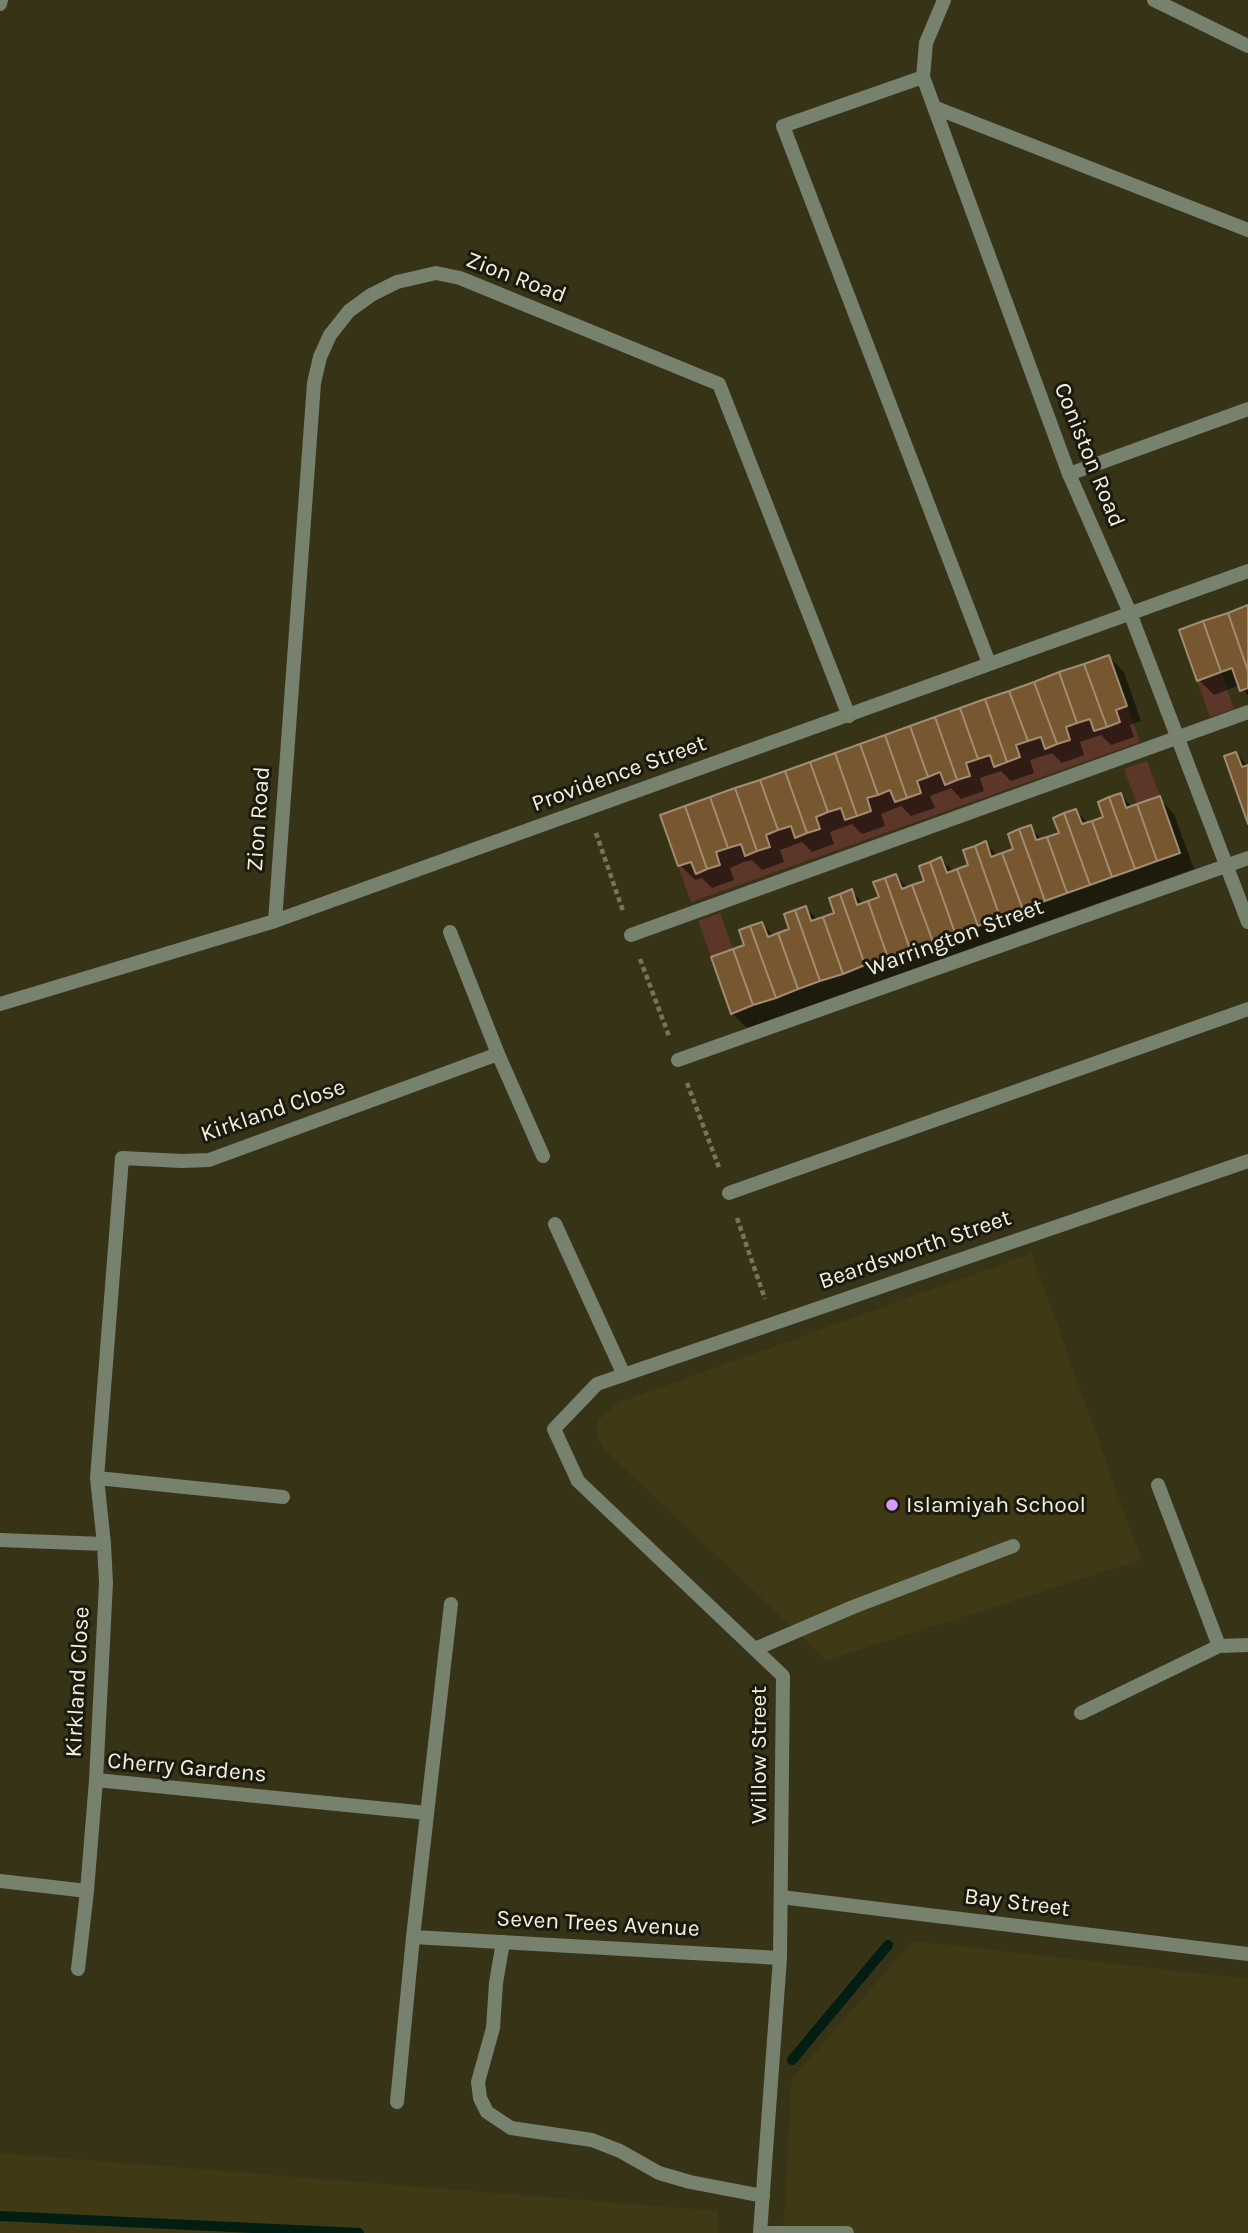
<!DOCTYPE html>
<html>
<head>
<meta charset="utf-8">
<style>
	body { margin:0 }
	canvas { display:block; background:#373317 }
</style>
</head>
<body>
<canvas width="1248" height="2233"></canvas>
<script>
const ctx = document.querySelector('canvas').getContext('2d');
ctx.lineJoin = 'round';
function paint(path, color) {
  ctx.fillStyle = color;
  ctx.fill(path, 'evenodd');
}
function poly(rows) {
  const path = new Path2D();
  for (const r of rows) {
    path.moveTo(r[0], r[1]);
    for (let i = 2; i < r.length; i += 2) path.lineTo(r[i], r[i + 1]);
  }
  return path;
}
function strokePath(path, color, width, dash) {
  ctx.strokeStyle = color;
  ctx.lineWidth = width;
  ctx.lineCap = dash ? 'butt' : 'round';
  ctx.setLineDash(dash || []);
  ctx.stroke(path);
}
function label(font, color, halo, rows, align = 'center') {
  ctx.font = font + ' Karla,sans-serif';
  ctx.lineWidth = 6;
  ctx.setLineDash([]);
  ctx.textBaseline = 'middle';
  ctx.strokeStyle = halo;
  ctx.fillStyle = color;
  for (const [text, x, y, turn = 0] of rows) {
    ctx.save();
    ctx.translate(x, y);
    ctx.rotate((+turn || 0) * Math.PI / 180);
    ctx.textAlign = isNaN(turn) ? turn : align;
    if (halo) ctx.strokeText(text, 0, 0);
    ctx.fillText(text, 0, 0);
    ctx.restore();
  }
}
const built = poly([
	[1031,1252,1141,1560,827,1660,605,1450,599,1441,596,1432,599,1420,618,1403,1028,1255],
	[913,1941,1248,1979,1248,2233,783,2233,792,2079],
	[0,2153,718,2211,718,2233,0,2233]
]);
const green = poly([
	[1221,672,1234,709,1210,717,1197,681],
	[1127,706,1140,742,691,902,678,866,691,862,696,873,720,865,716,852,741,844,746,856,770,847,766,835,791,826,796,838,820,829,816,817,841,808,846,820,871,811,867,798,890,790,895,802,907,798,921,793,917,781,940,772,945,784,970,776,966,763,990,755,995,767,1020,757,1016,745,1041,737,1046,748,1070,740,1066,727],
	[1147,761,1160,796,1137,804,1124,769],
	[720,913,733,949,711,957,698,921]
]);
const shadow = poly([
	[1248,607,1248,696,1240,685,1214,695,1199,680],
	[1109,657,1124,672,1141,721,1130,725,1134,737,1111,745,1101,735,1080,742,1084,755,1062,763,1052,753,1030,760,1034,773,1011,781,1001,771,980,778,984,791,961,799,951,788,930,796,935,808,911,816,901,806,881,814,885,826,862,834,852,824,830,832,834,844,812,852,802,842,780,850,784,862,762,870,752,860,744,862,730,868,734,880,712,888,702,878,695,880,680,865],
	[1236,754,1248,766,1248,819],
	[1121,795,1133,808,1159,798,1174,814,1194,869,747,1028,732,1013,746,946,762,924,774,936,791,930,806,908,818,920,836,914,851,891,864,904,881,898,896,876,908,888,926,882,941,859,954,872,971,866,985,843,998,856,1015,850,1030,828,1043,840,1061,834,1076,811,1089,824,1105,818]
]);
const stream = poly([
	[792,2060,888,1945],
	[0,2216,359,2233]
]);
const building = poly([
	[1248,605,1248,671,1228,613,1248,605],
	[1228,613,1248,671,1248,688,1240,691,1232,668,1221,672,1203,621,1228,613],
	[1203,621,1221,672,1197,681,1179,630,1203,621],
	[1109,655,1127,706,1116,710,1120,722,1107,727,1084,664,1109,655],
	[1084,664,1107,727,1094,731,1090,719,1077,723,1059,672,1084,664],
	[1059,672,1077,723,1066,727,1070,740,1057,744,1034,682,1059,672],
	[1034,682,1057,744,1045,749,1041,737,1028,741,1009,691,1034,682],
	[1009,691,1028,741,1016,745,1020,757,1007,762,985,699,1009,691],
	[985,699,1007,762,994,767,990,755,978,759,960,708,985,699],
	[960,708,978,759,966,763,970,776,957,780,935,717,960,708],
	[935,717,957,780,945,785,940,772,928,777,910,726,935,717],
	[910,726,928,777,917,781,921,793,907,798,885,735,910,726],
	[885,735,907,798,895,802,890,790,878,795,860,744,885,735],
	[860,744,878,795,867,798,871,811,857,816,835,753,860,744],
	[1236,752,1242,767,1248,765,1248,824,1224,756,1236,752],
	[835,753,857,816,845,820,841,808,828,812,810,762,835,753],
	[810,762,828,812,816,817,820,829,807,833,785,771,810,762],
	[785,771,807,833,795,838,791,826,778,830,760,780,785,771],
	[760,780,778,830,766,835,770,847,757,851,735,788,760,780],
	[735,788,757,851,745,856,741,844,728,848,710,797,735,788],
	[1121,793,1126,808,1137,804,1157,861,1135,869,1109,797,1121,793],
	[1160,796,1180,853,1157,861,1137,804,1160,796],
	[710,797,728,848,716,852,720,865,707,869,685,806,710,797],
	[1109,797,1135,869,1112,877,1092,821,1103,817,1098,802,1109,797],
	[685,806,707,869,696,874,691,862,678,866,660,815,685,806],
	[1076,809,1082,824,1092,821,1112,877,1090,885,1064,813,1076,809],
	[1064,813,1090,885,1067,893,1047,837,1059,833,1053,818,1064,813],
	[1031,825,1036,840,1047,837,1067,893,1045,901,1019,829,1031,825],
	[1019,829,1045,901,1023,910,1002,853,1013,849,1008,834,1019,829],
	[986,841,991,857,1002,853,1023,910,1000,917,975,846,986,841],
	[975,846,1000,917,978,926,957,869,968,865,963,850,975,846],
	[941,857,947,873,957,869,978,926,955,933,930,862,941,857],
	[930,862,955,933,933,942,912,885,924,881,919,866,930,862],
	[896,874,902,889,912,885,933,942,910,949,885,878,896,874],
	[885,878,910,949,888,958,868,901,879,897,873,882,885,878],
	[852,889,857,905,868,901,888,958,865,965,840,894,852,889],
	[840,894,865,965,843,974,823,917,834,913,829,898,840,894],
	[806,906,811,921,823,917,843,974,820,981,795,910,806,906],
	[795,910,820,981,798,989,778,933,789,929,784,914,795,910],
	[762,922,768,937,778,933,798,989,776,998,750,926,762,922],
	[750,926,776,998,753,1005,733,949,744,945,739,930,750,926],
	[733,949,753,1005,731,1014,711,957,733,949]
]);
const path = poly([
	[596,833,623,911],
	[640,959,669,1036],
	[687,1083,720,1170],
	[737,1218,765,1299]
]);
const service = poly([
	[923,77,783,126,989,663],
	[936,108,1248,230],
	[1069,474,1248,409],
	[631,935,1248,712],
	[729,1193,1248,1009],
	[555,1224,624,1375],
	[755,1649,853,1607,1013,1546],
	[503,1942,496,1983,493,2028,478,2082,480,2098,487,2112,511,2128,592,2140,620,2151,659,2173,690,2182,763,2196],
	[760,2233,847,2233]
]);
const minor = poly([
	[944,0,926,43,923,77,1069,474,1130,613,1248,922],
	[0,4,1,0],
	[275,921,314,383,320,357,330,335,349,311,371,295,397,282,436,273,460,278,719,384,849,716],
	[450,932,498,1054],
	[0,1004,275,921,1248,571],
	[678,1060,1248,858],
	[97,1478,283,1497],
	[1158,1485,1219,1646],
	[0,1540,104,1544,106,1583,96,1780],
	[104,1544,97,1478,122,1158,182,1161,209,1160,498,1054,543,1156],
	[1081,1713,1219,1646,1248,1645],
	[0,1881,87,1891,96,1780,427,1813],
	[781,1897,1248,1954],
	[413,1937,780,1958],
	[78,1969,87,1891],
	[397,2102,413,1937,451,1604],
	[760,2233,780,1958,783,1676,578,1481,554,1429,597,1384,1248,1161]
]);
const tertiary = poly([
	[1154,0,1248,46]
]);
const markers = [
	[892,1505,7,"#d59cfb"]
];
const streetNames = [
	["Zion Road",516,278,21],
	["Coniston Road",1089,455,68],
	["Providence Street",619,774,-20],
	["Zion Road",259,819,-86],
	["Warrington Street",955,938,-20],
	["Kirkland Close",273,1111,-19],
	["Beardsworth Street",915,1250,-19],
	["Kirkland Close",78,1682,-87],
	["Willow Street",759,1755,-90],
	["Cherry Gardens",187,1768,5],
	["Bay Street",1017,1903,7],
	["Seven Trees Avenue",598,1924,3]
];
const poiNames = [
	["Islamiyah School",906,1505]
];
paint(built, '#3f3a15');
paint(green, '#5c3629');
paint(shadow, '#0007');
strokePath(stream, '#021d11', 10);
paint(building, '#77572f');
strokePath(building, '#a28c73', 2);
strokePath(path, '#78745c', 4.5, [5, 3.5]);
strokePath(service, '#76816e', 14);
strokePath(minor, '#76816e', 14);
strokePath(tertiary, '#76816e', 14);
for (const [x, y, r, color] of markers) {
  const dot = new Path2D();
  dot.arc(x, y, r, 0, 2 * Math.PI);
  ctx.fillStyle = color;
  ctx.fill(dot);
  strokePath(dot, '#1c1a0e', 2.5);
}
label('23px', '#f2f0df', '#1c1a0e', streetNames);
label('23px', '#f2f0df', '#1c1a0e', poiNames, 'left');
</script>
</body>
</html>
